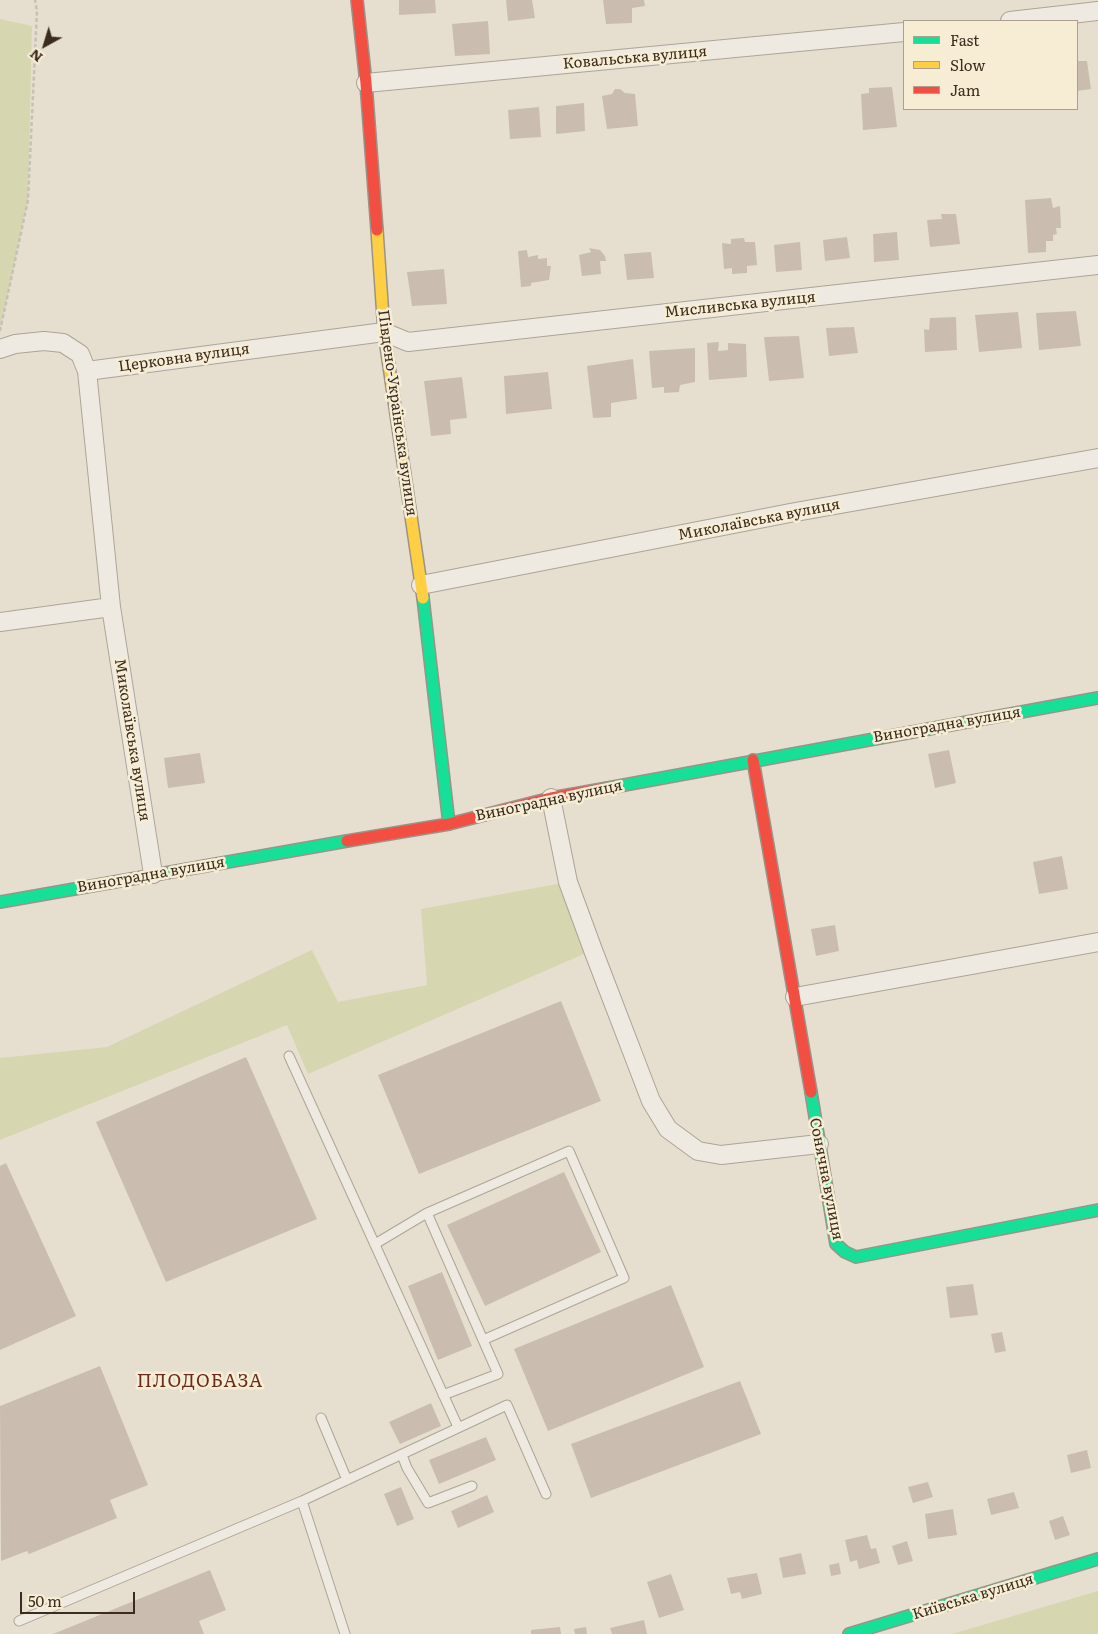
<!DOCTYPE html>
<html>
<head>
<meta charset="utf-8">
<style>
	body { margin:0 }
	#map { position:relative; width:1098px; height:1634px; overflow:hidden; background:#e6dfcf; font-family:Literata,serif }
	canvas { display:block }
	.legend { position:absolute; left:903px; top:20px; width:175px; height:90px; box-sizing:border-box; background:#f7edd5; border:1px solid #aca08c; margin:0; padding:6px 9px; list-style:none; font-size:15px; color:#3b2c1e }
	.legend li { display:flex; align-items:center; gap:10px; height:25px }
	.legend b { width:25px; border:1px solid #aca08c }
	.north { position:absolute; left:20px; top:20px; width:50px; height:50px; -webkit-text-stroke:4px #f7edd5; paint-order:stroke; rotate:219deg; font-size:14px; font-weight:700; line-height:20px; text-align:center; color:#3b2c1e }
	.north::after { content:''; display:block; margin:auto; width:18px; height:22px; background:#3b2c1e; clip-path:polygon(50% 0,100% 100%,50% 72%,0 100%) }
	.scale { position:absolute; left:20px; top:1592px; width:115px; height:22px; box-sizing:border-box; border:2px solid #3b2c1e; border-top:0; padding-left:6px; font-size:15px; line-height:18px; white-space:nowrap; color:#3b2c1e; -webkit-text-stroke:4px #f7edd5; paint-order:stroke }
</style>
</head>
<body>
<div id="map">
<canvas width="1098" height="1634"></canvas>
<ul class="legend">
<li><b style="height:6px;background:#16e098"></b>Fast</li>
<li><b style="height:6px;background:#ffcf43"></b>Slow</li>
<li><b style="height:6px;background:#f24e42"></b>Jam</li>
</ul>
<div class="north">N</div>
<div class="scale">50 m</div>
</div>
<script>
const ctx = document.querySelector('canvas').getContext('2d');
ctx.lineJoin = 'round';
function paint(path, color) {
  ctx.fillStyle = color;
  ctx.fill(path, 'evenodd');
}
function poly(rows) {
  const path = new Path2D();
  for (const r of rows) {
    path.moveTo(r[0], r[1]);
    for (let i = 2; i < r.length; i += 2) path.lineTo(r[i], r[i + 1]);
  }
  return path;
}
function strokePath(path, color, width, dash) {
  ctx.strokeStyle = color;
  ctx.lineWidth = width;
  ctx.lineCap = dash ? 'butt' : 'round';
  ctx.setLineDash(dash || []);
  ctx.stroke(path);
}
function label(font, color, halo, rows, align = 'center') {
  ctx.font = font + ' Literata,serif';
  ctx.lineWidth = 5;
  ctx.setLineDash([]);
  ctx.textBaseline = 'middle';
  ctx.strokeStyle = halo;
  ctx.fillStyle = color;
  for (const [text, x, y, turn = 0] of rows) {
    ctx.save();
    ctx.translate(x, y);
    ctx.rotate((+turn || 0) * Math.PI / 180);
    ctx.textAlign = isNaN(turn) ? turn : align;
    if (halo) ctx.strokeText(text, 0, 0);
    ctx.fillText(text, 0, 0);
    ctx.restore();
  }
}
const green = poly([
	[0,19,32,26,28,200,0,331],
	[568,882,593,950,308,1074,287,1025,0,1140,0,1058,107,1047,312,950,338,1002,427,985,421,909],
	[1098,1591,1098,1634,952,1634]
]);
const building = poly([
	[399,0,435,0,436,13,399,15],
	[506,0,532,0,535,18,508,21],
	[603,0,644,0,645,6,632,8,632,23,606,24],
	[488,21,490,54,455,56,452,24],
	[1077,61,1087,61,1091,89,1077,91],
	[892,87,897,127,863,130,861,94,869,93,869,88],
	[615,89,620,89,625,93,635,94,638,126,607,129,602,96,612,94],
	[584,103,585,131,556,134,556,106],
	[539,107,541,137,510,139,508,110],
	[1051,198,1053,208,1060,206,1061,228,1056,228,1057,234,1053,235,1053,241,1046,241,1046,252,1028,253,1025,200],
	[941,214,956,214,960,244,930,247,927,220,942,219],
	[897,232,899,260,874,262,873,234],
	[847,237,850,258,825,261,823,240],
	[744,238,745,242,755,242,757,265,747,266,747,273,732,274,732,268,724,269,722,243,731,244,731,239],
	[800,242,802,270,776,272,774,245],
	[589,248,600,250,605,256,606,261,600,261,601,274,582,276,579,255,591,252],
	[527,250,528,257,538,255,538,259,547,258,547,266,551,266,549,280,531,283,531,286,521,287,518,251],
	[651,252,654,278,627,280,624,254],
	[444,269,447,304,412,306,407,272],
	[1076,311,1081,346,1039,350,1036,313],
	[1018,312,1022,348,979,352,975,315],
	[956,317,957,350,925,352,924,329,929,330,930,318],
	[854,327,858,353,829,356,826,328],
	[799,336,804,378,769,381,764,337],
	[719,342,718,351,728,350,728,343,746,344,747,377,709,380,707,343],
	[695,348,695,382,680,385,679,392,664,393,664,387,652,388,649,351],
	[633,359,637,399,611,403,611,417,593,418,587,366],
	[548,372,552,409,506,414,504,376],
	[462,377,467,418,450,420,451,434,431,436,424,381],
	[949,750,956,783,935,788,928,754],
	[200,753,205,783,168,788,164,758],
	[1062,856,1068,889,1039,894,1033,862],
	[835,925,839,951,816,956,811,929],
	[561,1001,601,1101,419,1174,378,1075],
	[246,1057,317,1219,166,1282,96,1122],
	[6,1163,76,1316,0,1350,0,1166],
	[564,1172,601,1252,485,1306,447,1225],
	[442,1272,472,1346,438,1360,408,1286],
	[973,1284,978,1315,950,1318,946,1287],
	[671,1285,704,1367,548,1431,514,1349],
	[1002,1332,1006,1351,995,1353,991,1334],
	[100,1366,148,1485,110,1500,117,1518,29,1554,27,1551,1,1561,0,1406],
	[740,1381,761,1434,591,1498,571,1444],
	[431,1403,441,1426,400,1444,389,1422],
	[486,1437,496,1460,439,1484,429,1460],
	[1087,1450,1091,1468,1071,1473,1067,1455],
	[928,1482,933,1497,913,1503,908,1487],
	[401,1487,414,1519,397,1526,384,1494],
	[1014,1492,1019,1508,991,1515,987,1499],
	[487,1495,494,1512,458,1528,451,1511],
	[953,1509,957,1535,928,1539,925,1514],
	[1063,1516,1070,1535,1055,1540,1049,1521],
	[867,1535,871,1549,876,1548,880,1563,859,1569,857,1560,850,1562,845,1540],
	[907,1541,913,1561,898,1565,892,1546],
	[801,1553,806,1574,783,1578,779,1558],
	[839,1563,841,1574,831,1576,829,1565],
	[210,1570,226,1610,199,1621,204,1634,53,1634],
	[757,1573,762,1594,742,1599,740,1592,731,1594,727,1578],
	[671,1574,684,1610,659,1618,647,1582],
	[644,1620,647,1634,612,1634,610,1628],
	[560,1627,561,1634,531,1634,531,1630],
	[586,1627,587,1634,575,1634,574,1629]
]);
const path = poly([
	[0,331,28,200,37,11,35,0]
]);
const lane = poly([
	[289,1056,458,1427],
	[427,1213,498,1374,443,1395],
	[375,1244,427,1213,569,1151,624,1278,483,1340],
	[321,1418,347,1480],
	[402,1455,407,1468,428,1503,472,1486],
	[19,1621,302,1501],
	[345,1634,302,1501,507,1405,546,1494]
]);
const street = poly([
	[1010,21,1098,11],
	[366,83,904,32],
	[0,349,15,344,44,341,63,343,80,354,87,371,384,332,408,342,1098,265],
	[87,371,111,607,153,874],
	[421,585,790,513,1098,458],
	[0,622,111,607],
	[551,798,568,882,593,950,651,1101,668,1129,698,1151,721,1155,819,1144],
	[795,997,1098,942]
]);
const fast = poly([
	[423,598,449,824],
	[608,788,1098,698],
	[0,902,347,841],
	[811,1092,836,1244,845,1252,856,1257,1098,1210],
	[849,1634,1098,1559]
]);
const slow = poly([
	[377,230,384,332,423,598]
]);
const jam = poly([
	[357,0,366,83,377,230],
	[753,760,811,1092],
	[347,841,449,824,551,798,608,788]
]);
const streetNames = [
	["Ковальська вулиця",635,58,-5],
	["Мисливська вулиця",740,305,-6],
	["Церковна вулиця",184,358,-8],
	["Південо-Українська вулиця",397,413,82],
	["Миколаївська вулиця",759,520,-11],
	["Виноградна вулиця",947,725,-10],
	["Миколаївська вулиця",132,740,81],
	["Виноградна вулиця",549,801,-12],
	["Виноградна вулиця",151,875,-10],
	["Сонячна вулиця",826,1179,79],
	["Київська вулиця",973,1597,-17]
];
const quarterNames = [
	["ПЛОДОБАЗА",200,1382]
];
paint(green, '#d6d6b1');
paint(building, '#cabdaf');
strokePath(lane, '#aca497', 11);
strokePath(street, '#aca497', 20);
strokePath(fast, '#9b9388', 14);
strokePath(slow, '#9b9388', 14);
strokePath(jam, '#9b9388', 14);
strokePath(path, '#c7c0b7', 2.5, [4, 2.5]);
strokePath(lane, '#eeeae1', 9);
strokePath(street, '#eeeae1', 18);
strokePath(fast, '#16e098', 11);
strokePath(slow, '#ffcf43', 11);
strokePath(jam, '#f24e42', 11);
label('15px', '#3b2c1e', '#f7edd5', streetNames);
ctx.letterSpacing = '1px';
label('18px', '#6a2c1c', '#f7edd5', quarterNames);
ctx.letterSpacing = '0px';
</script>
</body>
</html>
